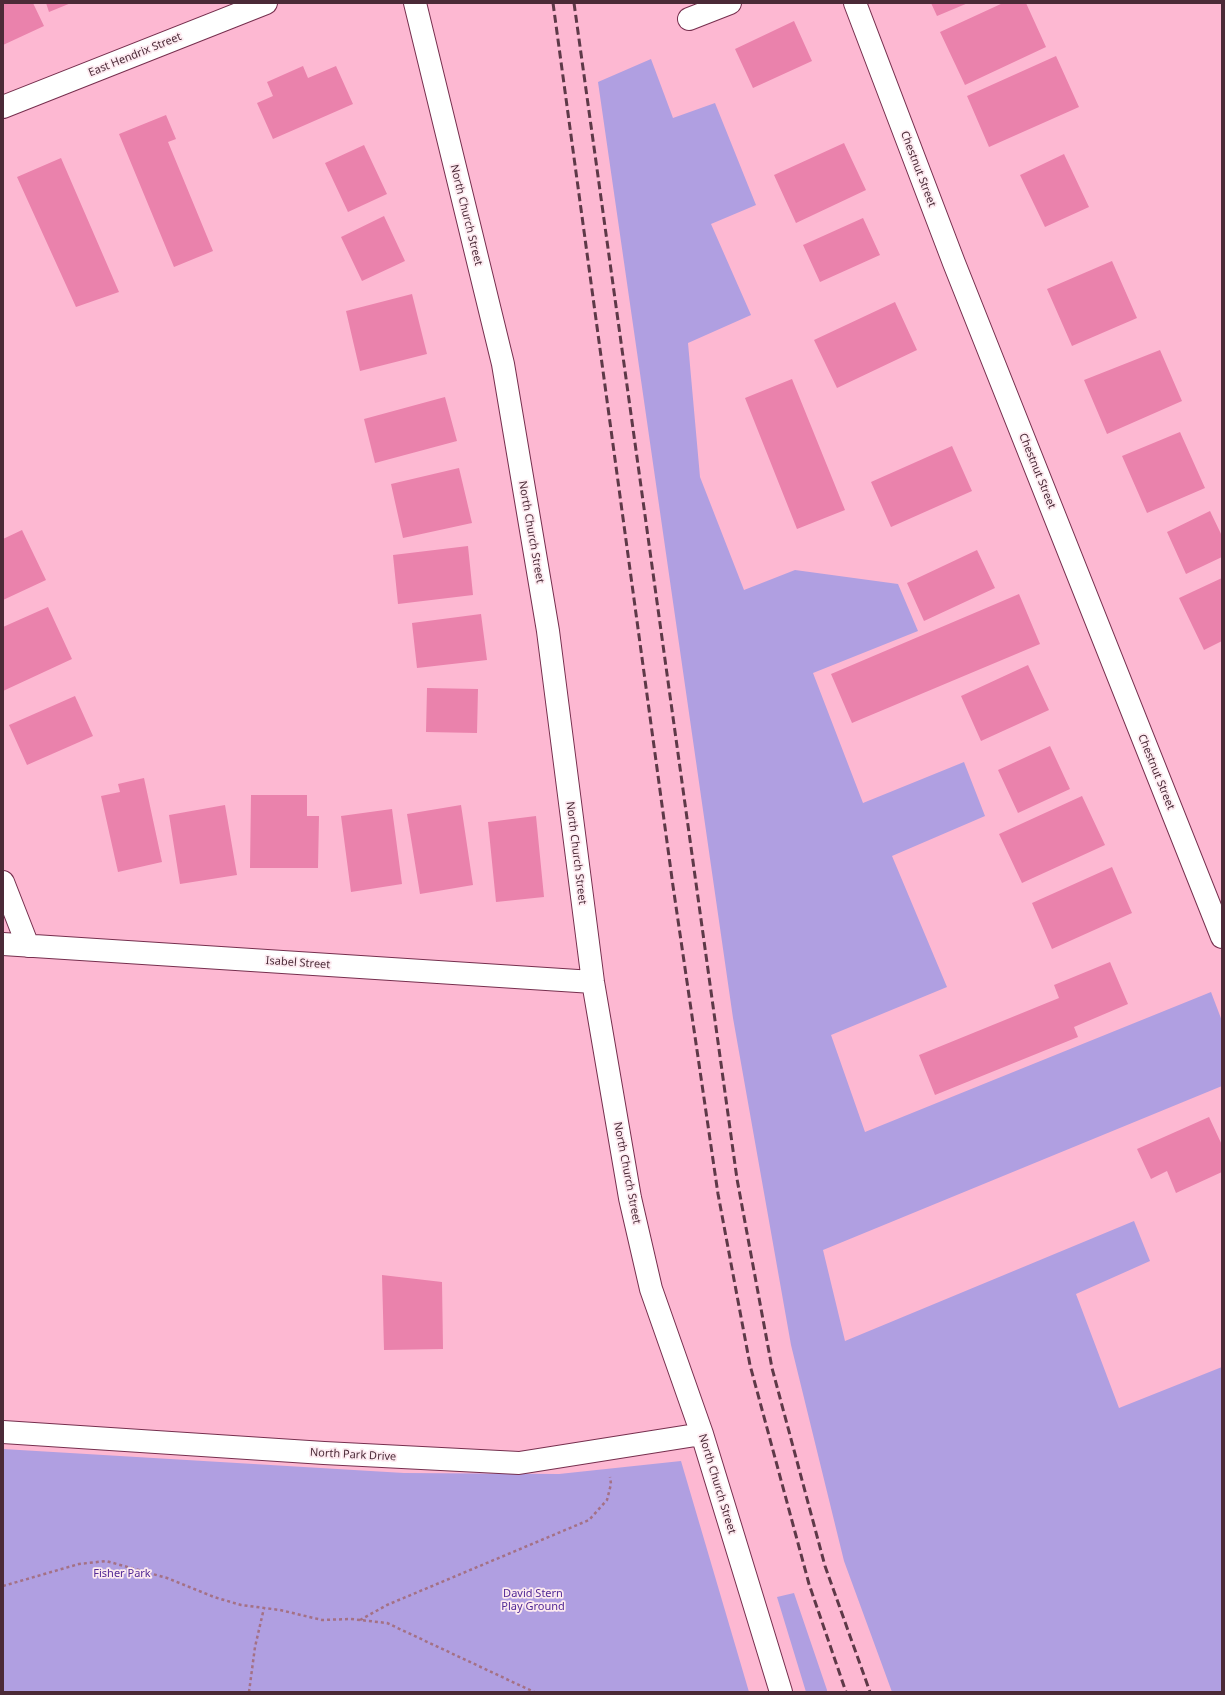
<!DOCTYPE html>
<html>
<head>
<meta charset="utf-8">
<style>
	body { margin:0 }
	#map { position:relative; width:1225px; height:1695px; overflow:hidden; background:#fdb8d2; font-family:"Noto Sans",sans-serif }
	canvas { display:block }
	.frame { position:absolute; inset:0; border:4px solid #4b2a37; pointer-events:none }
</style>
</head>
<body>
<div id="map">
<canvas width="1225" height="1695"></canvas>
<div class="frame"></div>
</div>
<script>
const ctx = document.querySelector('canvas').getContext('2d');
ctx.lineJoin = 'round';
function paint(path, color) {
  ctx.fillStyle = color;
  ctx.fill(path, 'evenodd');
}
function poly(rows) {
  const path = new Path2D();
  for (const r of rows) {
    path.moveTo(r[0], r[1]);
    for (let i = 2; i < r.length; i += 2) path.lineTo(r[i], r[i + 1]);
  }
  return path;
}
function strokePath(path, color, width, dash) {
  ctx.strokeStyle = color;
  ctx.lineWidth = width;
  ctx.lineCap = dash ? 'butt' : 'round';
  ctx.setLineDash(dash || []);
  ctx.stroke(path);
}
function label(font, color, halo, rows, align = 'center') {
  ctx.font = font + ' "Noto Sans",sans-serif';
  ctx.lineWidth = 3.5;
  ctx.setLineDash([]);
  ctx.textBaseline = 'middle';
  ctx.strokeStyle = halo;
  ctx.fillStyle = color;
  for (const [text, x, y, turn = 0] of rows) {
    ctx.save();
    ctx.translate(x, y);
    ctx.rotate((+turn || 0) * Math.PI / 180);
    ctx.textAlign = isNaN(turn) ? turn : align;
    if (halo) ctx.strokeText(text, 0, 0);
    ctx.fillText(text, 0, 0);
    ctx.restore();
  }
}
const green = poly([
	[651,59,673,118,715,103,756,205,711,224,751,315,688,343,700,477,744,590,795,570,898,584,918,631,813,673,863,803,964,762,985,816,892,856,947,987,831,1035,865,1132,1211,992,1222,1021,1222,1086,823,1250,845,1341,1134,1221,1150,1261,1076,1294,1119,1408,1222,1367,1222,1692,892,1692,844,1561,791,1345,733,1018,598,82],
	[3,1449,404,1473,559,1474,681,1461,749,1692,3,1692],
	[794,1593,827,1690,827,1692,806,1692,777,1597]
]);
const building = poly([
	[3,3,33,3,44,26,3,45],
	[46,3,71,3,49,12],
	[931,3,968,3,937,16],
	[1003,3,1026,3,1046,47,965,85,940,32],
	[794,21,812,61,753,88,735,49],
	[1056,56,1079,107,989,147,967,96],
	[303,66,308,78,336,66,353,104,273,139,257,103,273,96,267,82],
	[166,115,176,139,168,142,213,251,174,267,119,134],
	[844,143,866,190,796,223,774,175],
	[364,145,387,194,348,212,325,163],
	[1064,154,1089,207,1045,227,1020,175],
	[61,158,119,292,76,307,17,177],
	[384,216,405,261,362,281,341,237],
	[863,218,880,255,820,282,803,245],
	[1112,261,1137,318,1072,346,1047,289],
	[412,294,427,354,360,371,346,311],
	[895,302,917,350,837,388,814,340],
	[1160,350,1182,401,1107,434,1084,380],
	[792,379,845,510,797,529,745,398],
	[445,397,457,441,375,463,364,419],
	[1180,432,1205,488,1147,513,1122,456],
	[952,446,972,491,891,527,871,482],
	[459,468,472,523,403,538,391,484],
	[1210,511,1222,536,1222,557,1186,574,1167,532],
	[22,530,46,580,3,600,3,539],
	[468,546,473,595,398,604,393,555],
	[977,550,995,588,924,621,907,583],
	[1222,578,1222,641,1204,650,1179,598],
	[1019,594,1040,644,852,723,831,674],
	[48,607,72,659,3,691,3,627],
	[481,614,487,660,417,668,412,623],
	[1028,665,1049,710,981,741,961,696],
	[427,688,478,689,477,733,426,732],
	[75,696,93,736,27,765,9,725],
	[1050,746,1070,789,1018,813,998,770],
	[144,778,162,862,118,872,101,796,120,792,118,784],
	[251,795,307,795,307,816,319,816,318,868,250,868],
	[1082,796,1105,845,1022,883,999,834],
	[225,805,237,875,180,884,169,815],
	[461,805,473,885,420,894,407,814],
	[392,809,402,884,351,892,341,816],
	[536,816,544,897,496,902,488,822],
	[1112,867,1132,913,1052,949,1032,903],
	[1110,962,1128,1004,1074,1027,1078,1037,935,1095,919,1055,1059,998,1054,985],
	[1209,1117,1222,1145,1222,1172,1176,1193,1167,1171,1151,1179,1137,1149],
	[382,1275,442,1282,443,1349,384,1350]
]);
const path = poly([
	[3,1586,79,1564,106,1561,167,1578,214,1597,241,1605,280,1610,322,1620,351,1619,387,1623,534,1692],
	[360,1620,387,1605,589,1520,607,1500,611,1484,610,1477],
	[249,1692,255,1647,264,1608]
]);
const minor = poly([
	[415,3,503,364,548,631,593,982,630,1198,651,1289,702,1434,781,1692],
	[855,3,954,263,1222,937],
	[689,19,730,3],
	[3,107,266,3],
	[3,882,28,946],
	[3,944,593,982],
	[3,1432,324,1453,519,1463,702,1434]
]);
const rail = poly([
	[553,3,673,886,718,1194,750,1365,809,1584,846,1692],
	[574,3,737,1179,772,1368,825,1566,870,1692]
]);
const streetNames = [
	["East Hendrix Street",135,55,-22],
	["Chestnut Street",918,169,69],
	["North Church Street",466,215,76],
	["Chestnut Street",1037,471,68],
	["North Church Street",531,532,80],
	["Chestnut Street",1156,772,68],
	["North Church Street",576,853,83],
	["Isabel Street",298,963,4],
	["North Church Street",627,1173,79],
	["North Park Drive",353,1455,3],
	["North Church Street",717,1484,73]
];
const parkNames = [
	["Fisher Park",122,1574],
	["David Stern",533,1594],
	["Play Ground",533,1607]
];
paint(green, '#b09fe1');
paint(building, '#ea82ac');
strokePath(minor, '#762f4e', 24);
strokePath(path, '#a47185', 2.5, [3, 3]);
strokePath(minor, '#fff', 22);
strokePath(rail, '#5e3948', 3, [8, 4]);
label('11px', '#4b2a37', '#fdeaf0', streetNames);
label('11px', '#522995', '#fdeaf0', parkNames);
</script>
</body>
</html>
